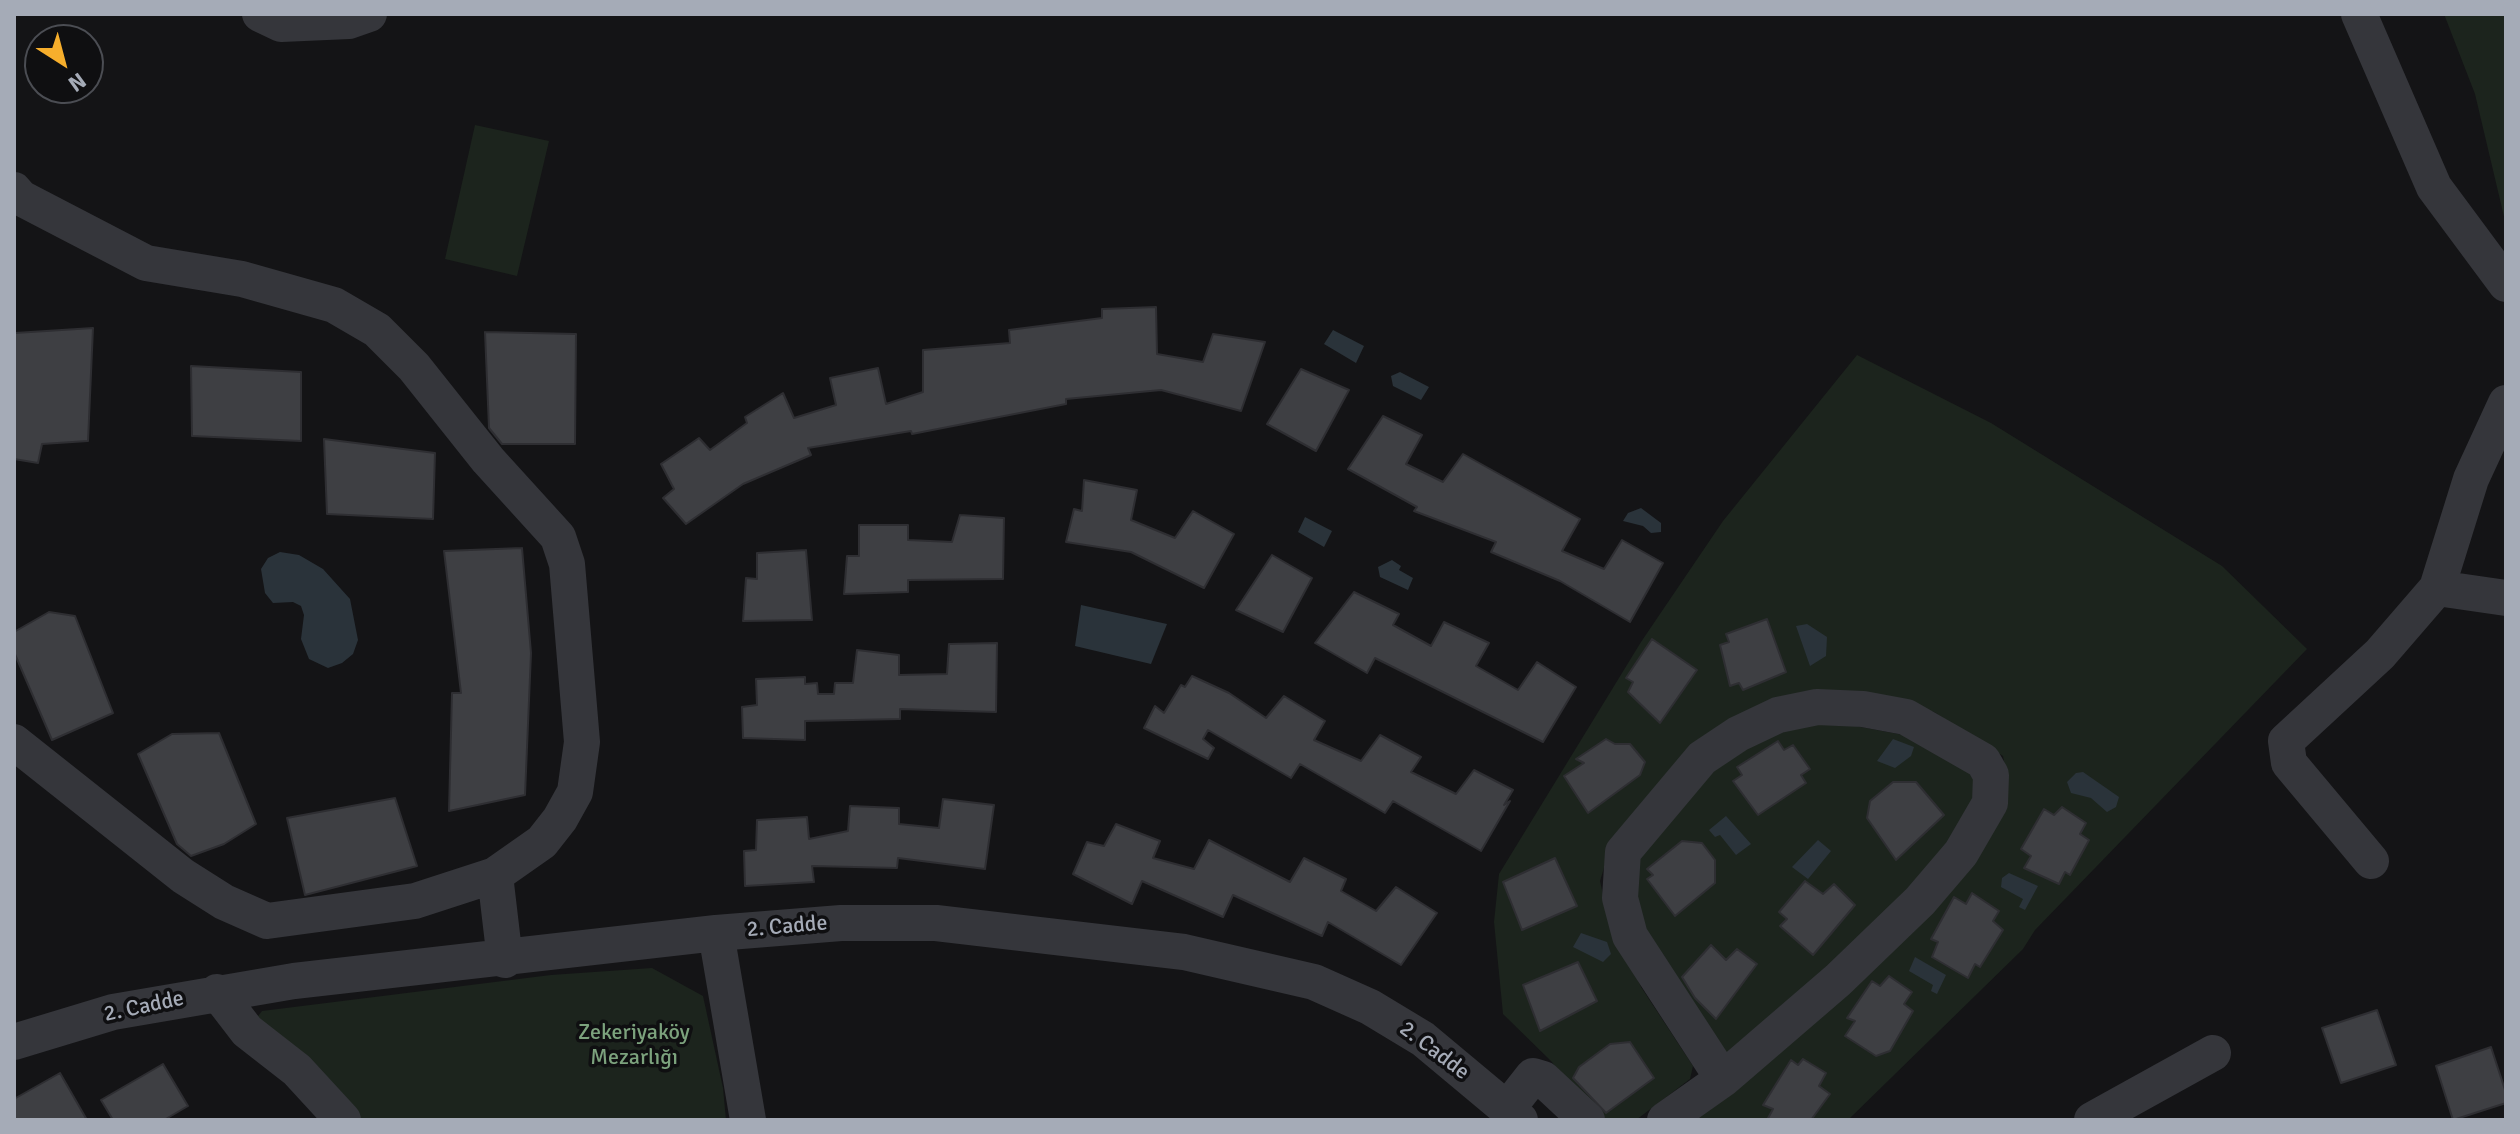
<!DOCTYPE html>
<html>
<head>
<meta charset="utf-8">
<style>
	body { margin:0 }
	#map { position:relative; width:2520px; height:1134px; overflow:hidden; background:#141416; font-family:Signika,sans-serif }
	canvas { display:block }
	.frame { position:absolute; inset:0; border:16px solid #a5abb7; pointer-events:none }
	.north { position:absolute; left:24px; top:24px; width:80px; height:80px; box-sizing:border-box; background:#0f0f11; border:2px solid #4b4d53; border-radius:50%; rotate:144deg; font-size:22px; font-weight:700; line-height:32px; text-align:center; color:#a5abb7 }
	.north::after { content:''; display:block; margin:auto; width:28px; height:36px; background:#f6ae2c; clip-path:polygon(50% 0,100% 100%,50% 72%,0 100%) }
</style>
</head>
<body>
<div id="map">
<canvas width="2520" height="1134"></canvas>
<div class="frame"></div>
<div class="north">N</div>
</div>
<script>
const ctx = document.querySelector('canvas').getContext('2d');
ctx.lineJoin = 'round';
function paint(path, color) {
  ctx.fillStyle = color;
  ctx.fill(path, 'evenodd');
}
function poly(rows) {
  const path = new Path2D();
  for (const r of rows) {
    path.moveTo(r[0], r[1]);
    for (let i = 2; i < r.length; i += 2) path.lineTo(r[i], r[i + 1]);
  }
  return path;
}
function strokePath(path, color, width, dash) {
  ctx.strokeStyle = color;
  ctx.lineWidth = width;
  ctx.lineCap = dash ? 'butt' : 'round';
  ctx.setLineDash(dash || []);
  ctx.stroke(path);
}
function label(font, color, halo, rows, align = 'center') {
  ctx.font = font + ' Signika,sans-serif';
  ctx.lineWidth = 7;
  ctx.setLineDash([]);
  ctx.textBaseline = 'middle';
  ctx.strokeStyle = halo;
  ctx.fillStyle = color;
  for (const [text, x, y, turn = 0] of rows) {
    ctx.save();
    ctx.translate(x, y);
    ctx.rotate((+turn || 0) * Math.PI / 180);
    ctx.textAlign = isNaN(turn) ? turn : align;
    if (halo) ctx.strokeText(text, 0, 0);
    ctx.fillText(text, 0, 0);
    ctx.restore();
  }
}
const green = poly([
	[2444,14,2506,14,2506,225,2475,94],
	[475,125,549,141,517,276,445,259],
	[1857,355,1991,423,2222,566,2307,649,2035,930,2023,949,1848,1120,1690,1120,2008,784,2003,756,1934,712,1886,697,1782,703,1609,851,1600,881,1606,908,1641,987,1693,1066,1690,1079,1636,1120,1599,1120,1570,1089,1552,1062,1503,1014,1494,922,1499,874,1641,642,1723,521],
	[1818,719,1925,739,1958,759,1980,786,1982,798,1910,894,1730,1054,1719,1052,1632,912,1638,854,1659,826,1741,743],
	[652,968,703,996,723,1088,726,1120,362,1120,306,1067,252,1024,262,1011,551,975]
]);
const water = poly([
	[1333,330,1364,346,1356,363,1324,344],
	[1400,372,1429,387,1421,400,1393,386,1391,376],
	[1641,508,1661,523,1661,532,1651,533,1643,526,1623,521,1628,513],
	[1305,517,1332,531,1324,547,1298,532],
	[280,552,299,555,323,569,350,599,358,640,353,654,342,663,328,668,309,659,301,639,304,615,301,606,293,602,273,603,265,593,261,569,268,558],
	[1392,560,1401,566,1399,570,1413,578,1408,590,1380,577,1378,567],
	[1081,605,1167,624,1151,664,1075,646],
	[1807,624,1827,637,1826,656,1810,666,1796,626],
	[1893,739,1914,747,1911,756,1895,768,1877,761],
	[2083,772,2119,797,2116,807,2107,812,2091,798,2071,793,2067,782,2076,773],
	[1726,816,1751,844,1736,855,1720,835,1715,837,1709,830],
	[1818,840,1831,851,1808,879,1792,867],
	[2009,873,2038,886,2025,910,2019,907,2023,899,2001,887,2002,878],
	[1581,933,1607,942,1611,954,1603,962,1573,947],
	[1915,957,1946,975,1937,994,1931,991,1933,985,1909,971]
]);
const building = poly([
	[1156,307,1157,354,1203,362,1213,334,1265,342,1241,411,1161,390,1066,399,1066,404,912,434,911,431,808,448,811,455,743,484,686,524,663,498,674,489,661,464,699,438,710,450,747,423,745,417,783,393,794,418,836,405,830,378,878,368,886,404,923,392,923,350,1010,343,1009,330,1102,318,1102,309,1156,307],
	[93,328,88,441,42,444,38,463,14,459,15,333,93,328],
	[485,332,576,334,575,444,502,444,489,428,485,332],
	[191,366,301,372,301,441,192,436,191,366],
	[1301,369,1349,390,1316,451,1267,424,1301,369],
	[1383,416,1422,435,1406,464,1443,482,1463,454,1580,519,1562,551,1604,569,1622,540,1663,563,1630,622,1560,581,1491,552,1496,542,1414,511,1417,507,1348,469,1383,416],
	[324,439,435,453,433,519,327,514,324,439],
	[1084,480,1137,490,1131,520,1175,538,1193,511,1234,534,1204,588,1131,552,1066,542,1074,509,1082,511,1084,480],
	[960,515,1004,518,1003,579,908,580,908,592,844,594,847,556,859,556,859,525,908,525,908,540,952,542,960,515],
	[522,548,531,653,525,795,449,811,452,693,461,693,444,551,522,548],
	[806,550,812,620,743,621,746,578,757,579,757,553,806,550],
	[1272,555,1312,578,1283,632,1236,610,1272,555],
	[1354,592,1399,614,1393,625,1431,646,1444,622,1489,643,1476,666,1518,690,1537,662,1576,687,1543,742,1375,658,1367,673,1315,643,1354,592],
	[49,612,75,616,113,713,52,740,14,652,14,632,49,612],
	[1767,619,1786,672,1743,690,1739,683,1730,686,1720,645,1729,642,1726,634,1767,619],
	[1652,639,1697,670,1660,723,1628,692,1633,682,1626,678,1652,639],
	[997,643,996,712,900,709,900,719,805,721,805,740,743,738,742,707,757,705,756,679,805,677,805,684,817,683,818,694,834,694,835,683,853,683,857,650,899,655,899,675,947,674,949,644,997,643],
	[1192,676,1229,693,1266,718,1284,696,1325,721,1314,740,1361,761,1380,735,1421,757,1411,772,1456,794,1474,770,1513,790,1504,805,1510,801,1481,851,1393,801,1385,813,1300,764,1291,778,1208,730,1203,739,1214,748,1208,759,1144,728,1155,706,1164,713,1181,685,1185,687,1192,676],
	[219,733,256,824,224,844,191,856,177,844,138,754,172,734,219,733],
	[1606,739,1615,744,1630,744,1645,762,1640,775,1588,813,1564,776,1584,763,1576,759,1606,739],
	[1778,741,1784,750,1793,745,1810,769,1801,775,1806,783,1758,815,1733,781,1742,775,1737,767,1778,741],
	[1893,782,1916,782,1944,815,1896,860,1867,818,1870,801,1893,782],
	[395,798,417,866,305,895,287,818,395,798],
	[943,799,994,805,985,869,898,858,897,868,812,866,814,882,745,886,744,851,756,850,757,820,807,817,809,839,848,831,850,806,899,808,899,824,939,828,943,799],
	[2062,807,2086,823,2080,834,2089,840,2070,875,2065,872,2059,884,2024,868,2031,856,2021,849,2044,809,2054,815,2062,807],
	[1116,824,1160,841,1153,858,1194,869,1209,840,1290,882,1304,858,1346,879,1341,891,1376,911,1396,887,1437,913,1401,965,1328,922,1322,936,1233,895,1223,917,1142,881,1132,904,1073,874,1087,842,1104,846,1116,824],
	[1682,841,1702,843,1715,860,1715,883,1675,916,1647,879,1653,875,1647,869,1682,841],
	[1555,858,1577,906,1522,930,1503,882,1555,858],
	[1805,881,1823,894,1834,884,1855,905,1813,955,1780,926,1787,919,1779,912,1805,881],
	[1972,893,1999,911,1993,921,2003,930,1980,967,1975,964,1968,978,1932,957,1938,942,1931,939,1954,897,1966,904,1972,893],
	[1711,945,1726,960,1737,949,1757,964,1716,1019,1695,998,1682,977,1711,945],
	[1578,962,1597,1001,1540,1031,1523,985,1578,962],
	[1889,976,1912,992,1904,1004,1913,1011,1890,1051,1876,1056,1845,1036,1855,1021,1847,1018,1872,981,1880,986,1889,976],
	[2377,1010,2396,1065,2341,1083,2322,1028,2377,1010],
	[1630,1042,1654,1078,1606,1113,1573,1078,1579,1067,1610,1044,1630,1042],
	[2491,1047,2506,1093,2506,1103,2453,1120,2436,1066,2491,1047],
	[1803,1059,1826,1073,1819,1086,1830,1094,1811,1120,1767,1120,1773,1109,1763,1105,1791,1060,1798,1065,1803,1059],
	[163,1064,188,1106,164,1120,113,1120,101,1100,163,1064],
	[60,1073,87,1120,14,1120,14,1099,60,1073]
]);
const minor = poly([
	[260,14,281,24,349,21,369,14],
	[2359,14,2434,187,2506,284],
	[14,190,21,198,146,263,242,279,334,305,377,330,414,367,488,460,558,537,567,564,582,742,575,792,560,819,542,842,495,875,415,901,267,921,224,902,183,876,14,742],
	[2437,588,2506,598],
	[2371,861,2289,763,2286,741,2380,654,2437,588,2471,479,2506,403],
	[495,875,505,960],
	[716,933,748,1120],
	[217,992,247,1031,297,1070,343,1120],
	[14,1042,113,1012,294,981,716,933,841,923,936,923,1184,952,1314,982,1370,1007,1423,1039,1520,1120],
	[1507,1109,1533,1076,1543,1079,1587,1120],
	[1665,1120,1723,1079,1838,980,1920,901,1961,853,1990,803,1991,775,1983,761,1906,717,1863,709,1817,707,1778,715,1738,734,1702,758,1623,852,1620,898,1630,936,1723,1079],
	[2092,1120,2213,1053]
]);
const streetNames = [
	["2. Cadde",787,927,-5],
	["2. Cadde",144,1007,-12],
	["2. Cadde",1434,1051,37]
];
const parkNames = [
	["Zekeriyaköy",634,1033],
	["Mezarlığı",634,1058]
];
paint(green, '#1c241d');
paint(water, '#2a333a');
paint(building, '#3e3f43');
strokePath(building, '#2e2e32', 2);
strokePath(minor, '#35363b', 36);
label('22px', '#a5abb7', '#0f0f11', streetNames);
label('22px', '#7ca27d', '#0f0f11', parkNames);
</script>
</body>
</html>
